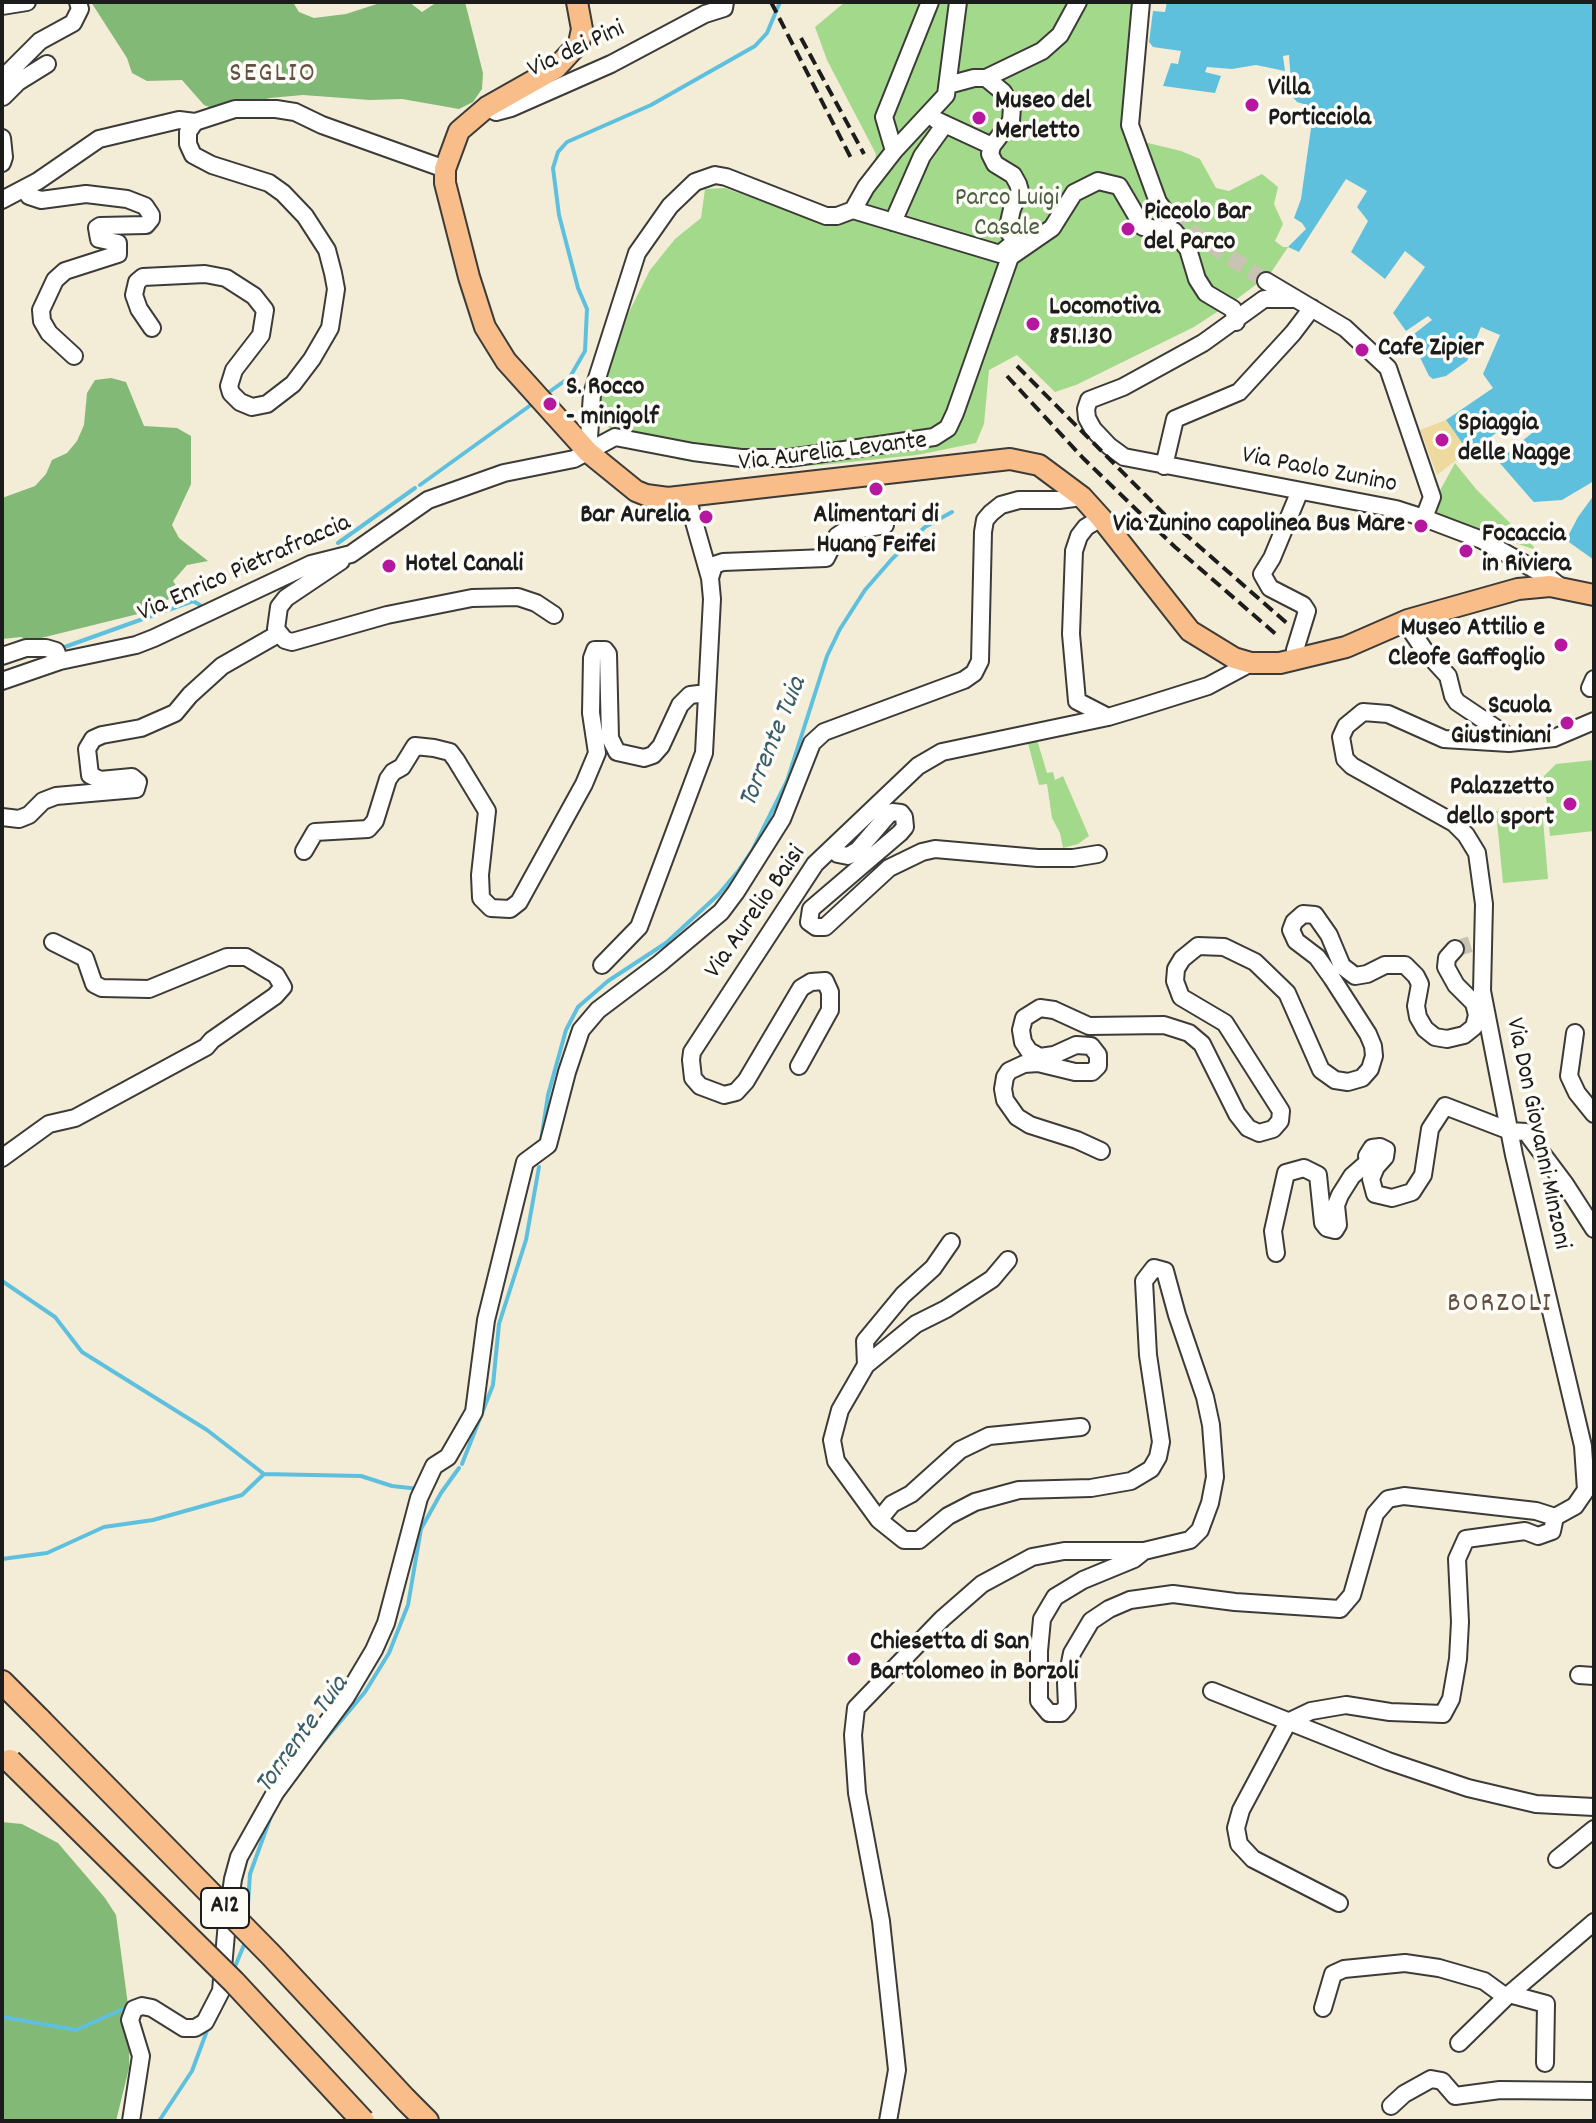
<!DOCTYPE html>
<html>
<head>
<meta charset="utf-8">
<style>
	body { margin:0 }
	#map { position:relative; width:1596px; height:2123px; overflow:hidden; background:#f3edd8; font-family:Dekko,sans-serif }
	canvas { display:block }
	.frame { position:absolute; inset:0; border:4px solid #1c1c1c; pointer-events:none }
</style>
</head>
<body>
<div id="map">
<canvas width="1596" height="2123"></canvas>
<div class="frame"></div>
</div>
<script>
const ctx = document.querySelector('canvas').getContext('2d');
ctx.lineJoin = 'round';
function paint(path, color) {
  ctx.fillStyle = color;
  ctx.fill(path, 'evenodd');
}
function poly(rows) {
  const path = new Path2D();
  for (const r of rows) {
    path.moveTo(r[0], r[1]);
    for (let i = 2; i < r.length; i += 2) path.lineTo(r[i], r[i + 1]);
  }
  return path;
}
function strokePath(path, color, width, dash) {
  ctx.strokeStyle = color;
  ctx.lineWidth = width;
  ctx.lineCap = dash ? 'butt' : 'round';
  ctx.setLineDash(dash || []);
  ctx.stroke(path);
}
function label(font, color, halo, rows, align = 'center') {
  ctx.font = font + ' Dekko,sans-serif';
  ctx.lineWidth = 7;
  ctx.setLineDash([]);
  ctx.textBaseline = 'middle';
  ctx.strokeStyle = halo;
  ctx.fillStyle = color;
  for (const [text, x, y, turn = 0] of rows) {
    ctx.save();
    ctx.translate(x, y);
    ctx.rotate((+turn || 0) * Math.PI / 180);
    ctx.textAlign = isNaN(turn) ? turn : align;
    if (halo) ctx.strokeText(text, 0, 0);
    ctx.fillText(text, 0, 0);
    ctx.restore();
  }
}
const green = poly([
	[845,2,1133,2,1123,137,1181,151,1200,159,1216,188,1229,191,1262,174,1278,187,1274,204,1283,224,1275,241,1283,247,1288,247,1270,274,1237,299,1194,327,1076,385,1055,392,1017,355,989,370,984,424,976,443,917,455,821,465,753,469,679,460,599,423,599,398,629,312,650,270,675,239,701,218,705,189,725,188,824,224,839,226,853,217,868,199,876,154,827,60,815,27],
	[1455,463,1476,489,1534,547,1533,549,1438,517,1434,511,1437,496],
	[1035,733,1047,773,1053,772,1055,780,1063,776,1089,836,1078,844,1063,848,1060,833,1052,818,1047,784,1039,785,1026,736],
	[1594,760,1594,831,1550,836,1544,776,1556,764],
	[1542,807,1548,879,1503,883,1496,811]
]);
const forest = poly([
	[91,2,293,2,299,12,314,18,346,14,383,2,409,2,422,12,437,2,465,2,483,73,482,89,473,102,459,109,402,99,370,100,303,95,270,98,220,111,204,105,182,80,147,81,132,73,127,58],
	[111,378,126,382,144,426,177,428,191,436,191,484,172,525,179,538,208,561,187,565,173,581,181,593,142,613,29,641,21,637,2,639,2,498,35,486,46,474,52,460,67,453,77,441,84,425,87,393,95,380],
	[2,1822,22,1824,58,1843,105,1898,116,1915,130,2020,129,2068,116,2121,2,2121]
]);
const sand = poly([
	[1446,420,1468,451,1437,475,1420,430]
]);
const water = poly([
	[1167,2,1594,2,1594,481,1562,500,1534,502,1531,499,1498,461,1538,428,1524,410,1470,454,1446,420,1493,388,1483,374,1500,335,1481,327,1467,361,1446,376,1433,379,1429,376,1410,337,1432,320,1428,316,1406,331,1393,313,1425,267,1405,251,1385,279,1351,252,1368,221,1357,207,1367,191,1346,179,1299,252,1288,247,1306,229,1302,223,1294,218,1301,199,1314,107,1297,102,1292,96,1289,55,1283,56,1285,71,1256,65,1232,69,1207,67,1205,72,1221,76,1215,93,1163,86,1171,63,1178,64,1181,51,1153,47,1149,42,1153,11,1165,12],
	[1594,495,1594,560,1566,540,1578,517]
]);
const stream = poly([
	[545,395,570,377,585,351,587,309,578,288,559,215,553,168,558,152,567,142,651,105,755,46,767,33,780,2],
	[420,485,535,402],
	[338,543,415,488],
	[59,649,193,601,200,605],
	[541,1141,548,1095,566,1030,578,1007,608,981,666,943,718,895,739,870,752,851,787,781,827,656,840,629,865,590,892,559,925,527,952,512],
	[2,1281,55,1317,82,1352,207,1430,264,1474,361,1476,392,1486,419,1489],
	[462,1464,493,1385,499,1324,526,1240,539,1167],
	[2,1559,47,1553,104,1527,153,1520,242,1495,264,1474],
	[319,1747,365,1692,389,1653,408,1605,421,1529,441,1493,459,1468],
	[247,1919,250,1874,271,1816],
	[234,1969,246,1940],
	[2,2017,76,2030,130,2006],
	[159,2121,192,2071,208,2028]
]);
const minorTunnel = poly([
	[1170,218,1266,281],
	[1455,949,1474,943]
]);
const minor = poly([
	[1141,2,1130,125,1158,202,1170,218],
	[2,6,27,2],
	[948,85,974,78,986,78],
	[4,95,9,72,40,41,73,23,80,9,78,2],
	[3,97,18,82,47,64],
	[487,107,496,112,511,108,611,64,705,14,724,8,725,2],
	[936,120,992,146],
	[2,138,4,157,2,163],
	[894,151,946,95,958,2],
	[25,189,29,196,41,200,86,194,127,199,145,206,151,215,151,219,146,225,100,226,97,228,99,239,118,243,118,254,65,271,55,280,41,310,42,321,49,333,74,356],
	[2,200,38,181,99,139,179,120,195,122],
	[853,210,1000,254,1016,241],
	[893,222,922,156,945,124],
	[1024,247,1010,234,1008,227,1012,209,1020,191,1018,184,1013,175,995,164,990,154,992,146,1011,121,1012,107,1003,92,986,78,1042,51,1060,35,1078,2],
	[1266,281,1345,328,1388,368,1432,497,1424,518],
	[1293,299,1264,299,1203,343,1123,387,1089,400,1086,409,1087,418,1093,429,1109,446,1124,457,1396,509,1424,518,1482,540,1548,577,1562,588],
	[152,328,139,309,134,295,137,282,143,277,205,274,226,278,254,296,265,310,261,335,234,370,229,386,231,393,240,402,252,407,267,404,293,384,312,359,330,328,336,289,333,273,327,250,305,216,283,193,269,183,212,165,193,155,188,144,188,132,195,122,235,109,276,109,295,112,322,125,445,169],
	[588,452,592,394,637,253,670,206,695,182,715,175,726,177,826,216,837,216,853,210,866,187,894,151,884,117,930,2],
	[1164,466,1175,419,1239,392,1293,333,1312,308],
	[1101,518,1086,527,1079,536,1074,551,1071,634,1077,701,1108,717],
	[341,561,286,598,279,607,276,629,285,640,292,642,387,615,472,598,518,597,536,603,554,615],
	[710,578,714,565,723,562,826,558,837,536,843,532,885,525],
	[1408,620,1412,632,1425,651,1448,676,1453,696,1457,702,1506,735,1509,743],
	[2,656,26,648,46,648,56,651,60,661],
	[1295,659,1295,650,1307,611,1303,605,1270,588,1262,574,1272,558,1299,493],
	[2,681,60,661,136,645,154,638,311,564,351,554,428,500,504,473,574,459,615,437,693,452,741,458,789,458,934,437,948,428,955,413,1010,257,1052,228,1074,193,1098,181,1119,186,1143,227,1174,231,1188,249,1197,279,1206,293,1233,309,1236,322],
	[1590,688,1594,679],
	[2,817,19,819,29,815,43,801,56,796,136,789,138,782,132,777,100,780,90,775,87,749,93,739,102,735,141,728,175,713,190,695,222,666,278,634],
	[835,845,838,854,848,856,858,850,888,815,892,812,901,813,904,817,905,827,900,833,811,909,809,922,816,927,825,927,889,868,922,852,935,849,1038,858,1073,858,1098,854],
	[304,851,315,832,368,829,375,821,388,779,393,772,402,767,415,746,434,748,450,752,456,760,487,811,480,875,481,898,491,908,510,909,519,902,584,784,597,753,591,713,592,658,595,650,605,650,608,654,610,738,617,752,644,758,653,755,661,746,680,705,690,695,707,693],
	[602,965,639,927,704,753,712,599,710,578,687,497],
	[1575,1033,1569,1076,1577,1093,1594,1114],
	[799,1066,830,1010,830,992,825,981,811,982,801,988,746,1081,736,1092,724,1095,700,1086,693,1078,691,1060,692,1052,815,864,918,766,942,752,1108,717,1138,708,1208,686,1251,663],
	[1101,1151,1077,1140,1030,1125,1017,1117,1005,1100,1003,1089,1005,1077,1009,1071,1024,1064,1038,1063,1075,1072,1092,1072,1098,1066,1098,1055,1091,1046,1076,1045,1054,1055,1040,1057,1029,1051,1023,1042,1021,1030,1024,1018,1040,1008,1054,1010,1089,1026,1164,1025,1189,1033,1202,1044,1237,1114,1248,1128,1259,1133,1273,1129,1280,1121,1281,1111,1225,1023,1181,997,1175,981,1176,969,1182,959,1198,946,1224,947,1255,962,1287,993,1321,1070,1335,1080,1348,1082,1362,1078,1370,1069,1374,1056,1373,1046,1368,1034,1332,978,1317,957,1296,941,1291,930,1294,922,1303,914,1315,915,1329,935,1342,966,1355,976,1367,974,1385,965,1405,965,1416,976,1420,984,1416,1006,1418,1017,1425,1029,1435,1037,1447,1039,1464,1035,1474,1027,1477,1015,1474,1003,1456,985,1446,967,1447,958,1455,949],
	[2,1158,49,1124,75,1118,206,1047,212,1040,275,996,283,987,276,975,246,957,227,957,149,989,102,988,94,984,85,958,53,942],
	[1276,1253,1273,1231,1286,1173,1304,1168,1318,1175,1323,1223,1327,1228,1335,1230,1338,1225,1336,1205,1340,1195,1352,1176,1368,1162,1367,1156,1372,1148,1380,1147,1386,1150,1385,1157,1376,1167,1371,1179,1375,1194,1392,1198,1412,1192,1423,1175,1430,1129,1445,1106,1510,1131,1526,1132,1565,1184,1594,1229],
	[866,1365,865,1341,903,1295,933,1268,951,1242],
	[879,1520,836,1461,832,1440,840,1410,866,1365,916,1324,946,1309,992,1279,1008,1260],
	[1144,1551,1134,1559,1083,1580,1055,1597,1042,1619,1039,1651,1039,1701,1049,1713,1061,1713,1067,1706,1066,1683,1072,1653,1091,1621,1109,1609,1130,1600,1173,1594,1235,1602,1340,1609,1352,1595,1375,1514,1388,1499,1404,1496,1536,1511,1555,1517,1575,1506,1586,1490,1583,1446,1514,1155,1482,991,1484,904,1477,853,1466,835,1454,823,1352,766,1345,759,1341,737,1346,726,1363,712,1388,714,1444,739,1509,743,1554,738,1594,721],
	[1579,1675,1594,1676],
	[1212,1691,1388,1761,1468,1788,1536,1804,1594,1807],
	[1557,1859,1594,1829],
	[1339,1903,1253,1859,1239,1844,1236,1828,1241,1810,1288,1722,1311,1711,1346,1705,1390,1712,1443,1714,1451,1699,1458,1659,1460,1622,1457,1559,1466,1539,1525,1531,1538,1536,1552,1531,1555,1517],
	[1509,1994,1546,2004,1545,2063],
	[1323,2008,1333,1974,1344,1969,1405,1963,1439,1968,1484,1981,1506,1997],
	[1459,2043,1506,1997,1594,1922],
	[1391,2106,1404,2094,1431,2079,1442,2081,1455,2096,1500,2090,1594,2091],
	[131,2121,141,2056,130,2020,134,2009,142,2006,152,2008,184,2028,195,2028,205,2022,221,1991,227,1922,233,1879,239,1857,275,1793,346,1697,374,1650,386,1623,419,1498,434,1466,448,1457,474,1412,486,1320,525,1162,548,1145,567,1072,581,1030,598,1010,659,964,721,912,736,892,782,819,812,743,824,732,964,680,974,673,980,661,983,532,985,520,991,513,1001,505,1019,500,1059,500,1082,497],
	[888,2121,897,2070,881,1921,857,1793,853,1735,856,1708,942,1619,982,1584,1032,1557,1064,1551,1144,1551,1190,1540,1200,1530,1210,1503,1215,1477,1211,1425,1205,1397,1177,1315,1165,1271,1154,1268,1144,1281,1148,1355,1161,1442,1158,1457,1151,1469,1131,1481,1091,1488,1019,1490,975,1502,948,1516,919,1540,904,1540,879,1520,892,1504,911,1494,960,1450,989,1436,1081,1427]
]);
const major = poly([
	[577,2,582,29,579,43,556,68,487,107,459,131,445,169,445,183,469,277,485,327,506,361,588,452,636,491,646,495,668,498,1010,459,1039,465,1082,497,1101,518,1190,631,1234,658,1251,663,1280,663,1346,647,1408,620,1518,589,1550,586,1594,595]
]);
const highway = poly([
	[2,1682,40,1720],
	[406,2100,427,2121]
]);
const rail = poly([
	[771,2,853,162],
	[801,38,864,154],
	[1017,366,1177,527,1289,625],
	[1007,376,1083,458,1175,547,1278,636]
]);
const highwayBridge = poly([
	[40,1720,271,1955,406,2100],
	[10,1761,234,1982,363,2121]
]);
const markers = [
	[1252,105,8,"#b5179e"],
	[979,118,8,"#b5179e"],
	[1128,229,8,"#b5179e"],
	[1033,324,8,"#b5179e"],
	[1362,350,8,"#b5179e"],
	[550,404,8,"#b5179e"],
	[1442,440,8,"#b5179e"],
	[876,489,8,"#b5179e"],
	[706,517,8,"#b5179e"],
	[1421,526,8,"#b5179e"],
	[1466,551,8,"#b5179e"],
	[389,566,8,"#b5179e"],
	[1561,645,8,"#b5179e"],
	[1567,723,8,"#b5179e"],
	[1570,804,8,"#b5179e"],
	[854,1659,8,"#b5179e"]
];
const shields = [
	[225,1908,48]
];
const shieldNames = [
	["A12",225,1908]
];
const streetNames = [
	["Via dei Pini",577,51,-25],
	["Via Aurelia Levante",833,454,-7],
	["Via Paolo Zunino",1319,472,11],
	["Via Enrico Pietrafraccia",245,570,-24],
	["Via Aurelio Baisi",757,913,-55],
	["Via Don Giovanni Minzoni",1536,1134,78]
];
const poiNames = [
	["Villa",1268,90],
	["Porticciola",1268,120],
	["Museo del",995,103],
	["Merletto",995,133],
	["Piccolo Bar",1144,214],
	["del Parco",1144,244],
	["Locomotiva",1049,309],
	["851.130",1049,339],
	["Cafe Zipier",1378,350],
	["S. Rocco",566,389],
	["- minigolf",566,419],
	["Spiaggia",1458,425],
	["delle Nagge",1458,455],
	["Bar Aurelia",690,517,"right"],
	["Alimentari di",876,517,"center"],
	["Huang Feifei",876,547,"center"],
	["Via Zunino capolinea Bus Mare",1405,526,"right"],
	["Focaccia",1482,536],
	["in Riviera",1482,566],
	["Hotel Canali",405,566],
	["Museo Attilio e",1545,630,"right"],
	["Cleofe Gaffoglio",1545,660,"right"],
	["Scuola",1551,708,"right"],
	["Giustiniani",1551,738,"right"],
	["Palazzetto",1554,789,"right"],
	["dello sport",1554,819,"right"],
	["Chiesetta di San",870,1644],
	["Bartolomeo in Borzoli",870,1674]
];
const parkNames = [
	["Parco Luigi",1007,200],
	["Casale",1007,230]
];
const neighbourhoodNames = [
	["SEGLIO",273,76],
	["BORZOLI",1500,1306]
];
const waterNames = [
	["Torrente Tuia",775,743,-68],
	["Torrente Tuia",304,1736,-54]
];
paint(green, '#a3d98a');
paint(forest, '#82b976');
paint(sand, '#eeda9e');
paint(water, '#5fc0de');
strokePath(stream, '#5fc0de', 4);
strokePath(minorTunnel, '#c8c3b2', 16, [16, 8]);
strokePath(minor, '#3c3b38', 20);
strokePath(major, '#3c3b38', 24);
strokePath(highway, '#3c3b38', 26);
strokePath(minor, '#fff', 16);
strokePath(major, '#f8bd89', 20);
strokePath(highway, '#f8bd89', 22);
strokePath(rail, '#1c1c1c', 4, [12, 6]);
strokePath(highwayBridge, '#3c3b38', 26, []);
strokePath(highwayBridge, '#f8bd89', 22);
for (const [x, y, r, color] of markers) {
  const dot = new Path2D();
  dot.arc(x, y, r, 0, 2 * Math.PI);
  ctx.fillStyle = color;
  ctx.fill(dot);
  strokePath(dot, '#fdfcf7', 3);
}
for (const [x, y, w] of shields) {
  const box = new Path2D();
  box.roundRect(x - w / 2, y - 20, w, 40, 6);
  ctx.fillStyle = '#fdfcf7';
  ctx.fill(box);
  strokePath(box, '#1c1c1c', 2);
}
label('bold 24px', '#1c1c1c', null, shieldNames);
label('26px', '#1c1c1c', '#fdfcf7', streetNames);
label('bold 26px', '#1c1c1c', '#fdfcf7', poiNames, 'left');
label('26px', '#4b5e42', '#fdfcf7', parkNames);
ctx.letterSpacing = '2px';
label('28px', '#635042', '#fdfcf7', neighbourhoodNames);
ctx.letterSpacing = '0px';
label('italic 28px', '#375e6a', '#fdfcf7', waterNames);
</script>
</body>
</html>
